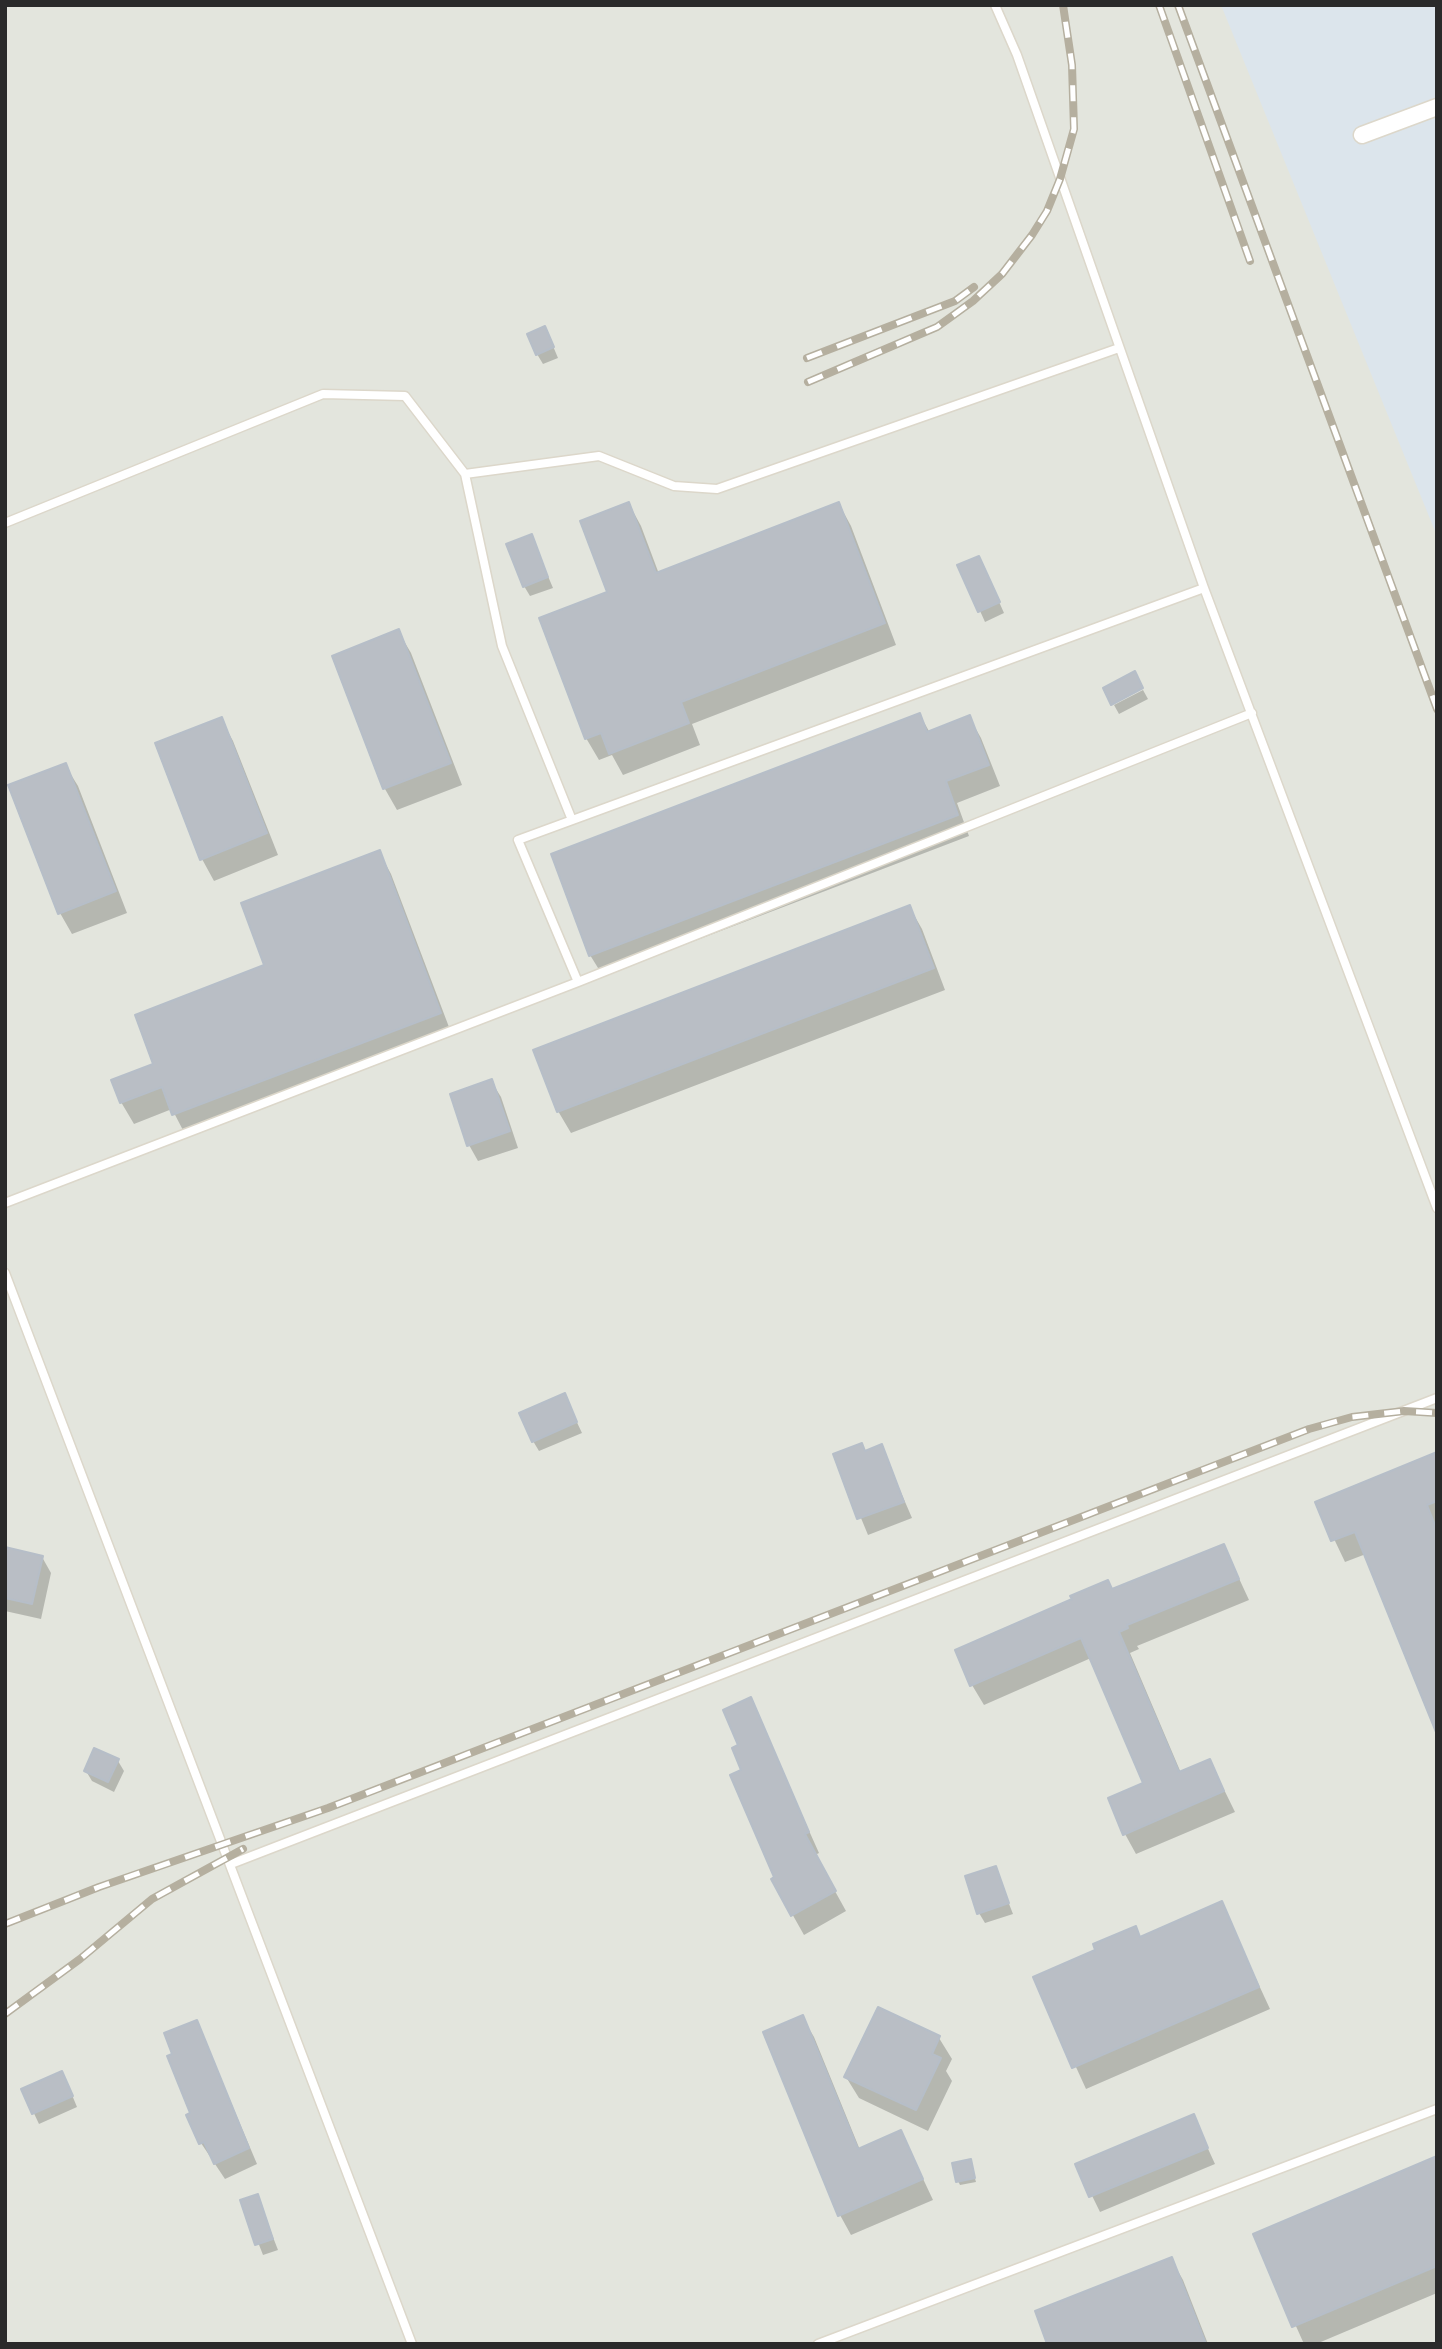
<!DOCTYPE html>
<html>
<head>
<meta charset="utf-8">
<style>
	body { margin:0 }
	#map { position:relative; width:1442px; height:2349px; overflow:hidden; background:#dce5ec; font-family:"Work Sans",sans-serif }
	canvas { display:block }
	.frame { position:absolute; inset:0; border:7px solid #2a2a2a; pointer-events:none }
</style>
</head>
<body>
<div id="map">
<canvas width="1442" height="2349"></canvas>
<div class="frame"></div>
</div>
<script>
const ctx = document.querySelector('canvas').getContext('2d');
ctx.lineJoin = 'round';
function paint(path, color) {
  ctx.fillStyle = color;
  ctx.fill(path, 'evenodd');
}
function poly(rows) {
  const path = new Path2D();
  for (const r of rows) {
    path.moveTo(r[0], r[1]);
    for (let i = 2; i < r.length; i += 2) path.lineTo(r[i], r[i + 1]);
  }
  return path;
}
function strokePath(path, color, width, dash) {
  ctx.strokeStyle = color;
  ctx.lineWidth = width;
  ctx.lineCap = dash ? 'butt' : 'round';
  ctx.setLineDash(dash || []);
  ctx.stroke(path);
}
const industrial = poly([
	[5,5,1221,5,1437,536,1437,2344,5,2344]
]);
const shadow = poly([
	[550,339,558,358,543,364,537,354],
	[629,504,641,526,659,574,839,504,851,526,896,645,692,724,700,745,623,775,612,755,599,760,586,738],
	[531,536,553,588,530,596,524,586],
	[960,566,984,568,1004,613,985,622],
	[398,631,411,653,462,785,397,810,385,789,334,657],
	[1143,690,1148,699,1119,714,1114,705],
	[920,715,930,733,969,717,981,738,1000,786,957,803,969,836,603,976,590,955],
	[221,719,233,741,278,855,214,881,202,859],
	[65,765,78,786,127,913,72,934,60,913],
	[379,852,391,874,452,1035,186,1136,172,1109,134,1124,121,1102,155,1065,267,966],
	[910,908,922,929,945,990,571,1133,558,1111],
	[491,1081,501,1097,518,1148,478,1161,469,1145],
	[564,1395,582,1433,539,1451,533,1441],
	[881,1446,912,1518,868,1535,835,1455,866,1453],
	[1437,1454,1437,1724,1366,1554,1345,1562,1317,1503],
	[1224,1546,1249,1600,1137,1646,1139,1649,1130,1653,1181,1773,1210,1761,1235,1812,1136,1854,1125,1834,1145,1784,1091,1658,984,1705,972,1685,1113,1591],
	[5,1554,42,1557,51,1573,41,1619,5,1611],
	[750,1699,819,1853,815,1855,846,1911,804,1935,773,1880,777,1878,744,1771,741,1746],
	[118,1761,124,1771,114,1792,92,1781,86,1771],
	[995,1868,1013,1914,985,1923,979,1913],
	[1221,1903,1270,2009,1086,2089,1035,1977,1141,1938],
	[802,2017,814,2037,860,2150,901,2132,933,2200,851,2235,840,2215],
	[197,2022,257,2164,225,2179,201,2143,175,2055],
	[939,2038,952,2059,946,2071,952,2081,928,2131,859,2098,846,2077],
	[67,2083,77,2107,39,2124,23,2090],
	[1193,2116,1215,2164,1100,2212,1077,2165],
	[1437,2158,1437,2293,1316,2344,1304,2344,1255,2235],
	[970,2161,976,2182,960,2185,958,2181],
	[257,2196,278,2250,263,2255,242,2201],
	[1171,2259,1183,2280,1208,2344,1049,2344]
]);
const building = poly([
	[545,326,554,347,536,355,527,334,545,326],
	[629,502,656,573,839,502,885,623,681,702,689,723,609,754,601,733,585,739,539,618,607,592,580,521,629,502],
	[532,534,548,577,523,587,506,544,532,534],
	[979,556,1000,602,978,612,957,565,979,556],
	[399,629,451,763,383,789,332,656,399,629],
	[1135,671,1143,688,1111,705,1103,688,1135,671],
	[920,713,927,732,970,715,989,765,946,781,958,815,589,956,551,854,920,713],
	[222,717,267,833,200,860,155,743,222,717],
	[66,763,116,891,58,914,8,785,66,763],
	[380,850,441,1013,172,1115,162,1087,120,1103,111,1080,153,1064,135,1015,264,965,241,903,380,850],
	[910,905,934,968,557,1112,533,1050,910,905],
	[492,1079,510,1131,467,1146,450,1094,492,1079],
	[565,1393,577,1422,532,1442,519,1413,565,1393],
	[862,1443,865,1451,882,1444,904,1502,857,1519,833,1454,862,1443],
	[1437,1452,1437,1501,1427,1505,1437,1530,1436,1732,1355,1532,1331,1541,1315,1502,1437,1452],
	[1224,1544,1239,1579,1127,1625,1128,1628,1119,1632,1179,1772,1210,1759,1224,1791,1123,1835,1108,1798,1143,1783,1081,1638,970,1686,955,1650,1072,1599,1070,1596,1108,1580,1112,1589,1224,1544],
	[5,1547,43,1556,32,1604,5,1598,5,1547],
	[751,1697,809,1832,805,1834,836,1891,791,1916,771,1879,774,1877,730,1775,741,1770,732,1748,738,1745,723,1710,751,1697],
	[94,1748,119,1759,108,1782,84,1771,94,1748],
	[996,1866,1009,1903,977,1914,965,1876,996,1866],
	[1222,1901,1259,1987,1072,2068,1033,1977,1095,1950,1093,1944,1136,1926,1140,1937,1222,1901],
	[878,2007,940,2036,932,2054,941,2058,916,2110,844,2077,878,2007],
	[803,2015,858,2149,901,2130,923,2179,838,2216,763,2032,803,2015],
	[197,2020,249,2148,214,2164,204,2142,199,2144,186,2115,190,2113,167,2056,172,2054,164,2033,197,2020],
	[62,2071,73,2096,32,2114,21,2089,62,2071],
	[1194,2114,1208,2148,1089,2197,1075,2164,1194,2114],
	[1437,2156,1437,2266,1292,2327,1253,2234,1437,2156],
	[971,2159,975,2178,956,2182,952,2163,971,2159],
	[258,2194,273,2239,255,2245,240,2200,258,2194],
	[1172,2257,1206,2344,1047,2344,1035,2311,1172,2257]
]);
const service = poly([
	[995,5,1017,55,1204,588,1437,1208],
	[465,474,599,456,674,486,717,489,1119,348],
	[5,523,323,394,405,396,465,474,502,646,572,820],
	[578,982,518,840,1204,588],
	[5,1203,578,982,1252,713],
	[5,1273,412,2344],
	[231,1864,1437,1398],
	[818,2344,1437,2109]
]);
const minor = poly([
	[1362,135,1437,107]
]);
const rail = poly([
	[1159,5,1250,261],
	[1178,5,1437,709],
	[807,358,955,301,974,287],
	[808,382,937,327,973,301,1002,274,1032,235,1047,211,1060,179,1074,129,1072,65,1063,5],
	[5,1924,99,1887,328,1808,1309,1429,1352,1417,1404,1411,1437,1413],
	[5,2014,80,1959,152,1899,243,1849]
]);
paint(industrial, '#e3e5dd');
paint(shadow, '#0003');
paint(building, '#b9bec5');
strokePath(building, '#b6bec8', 2);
strokePath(service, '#dcd7ca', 11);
strokePath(minor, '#dcd7ca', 19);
strokePath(service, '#fff', 8);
strokePath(minor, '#fff', 16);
strokePath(rail, '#b5af9f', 8);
strokePath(rail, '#fff', 5, [16]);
</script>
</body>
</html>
